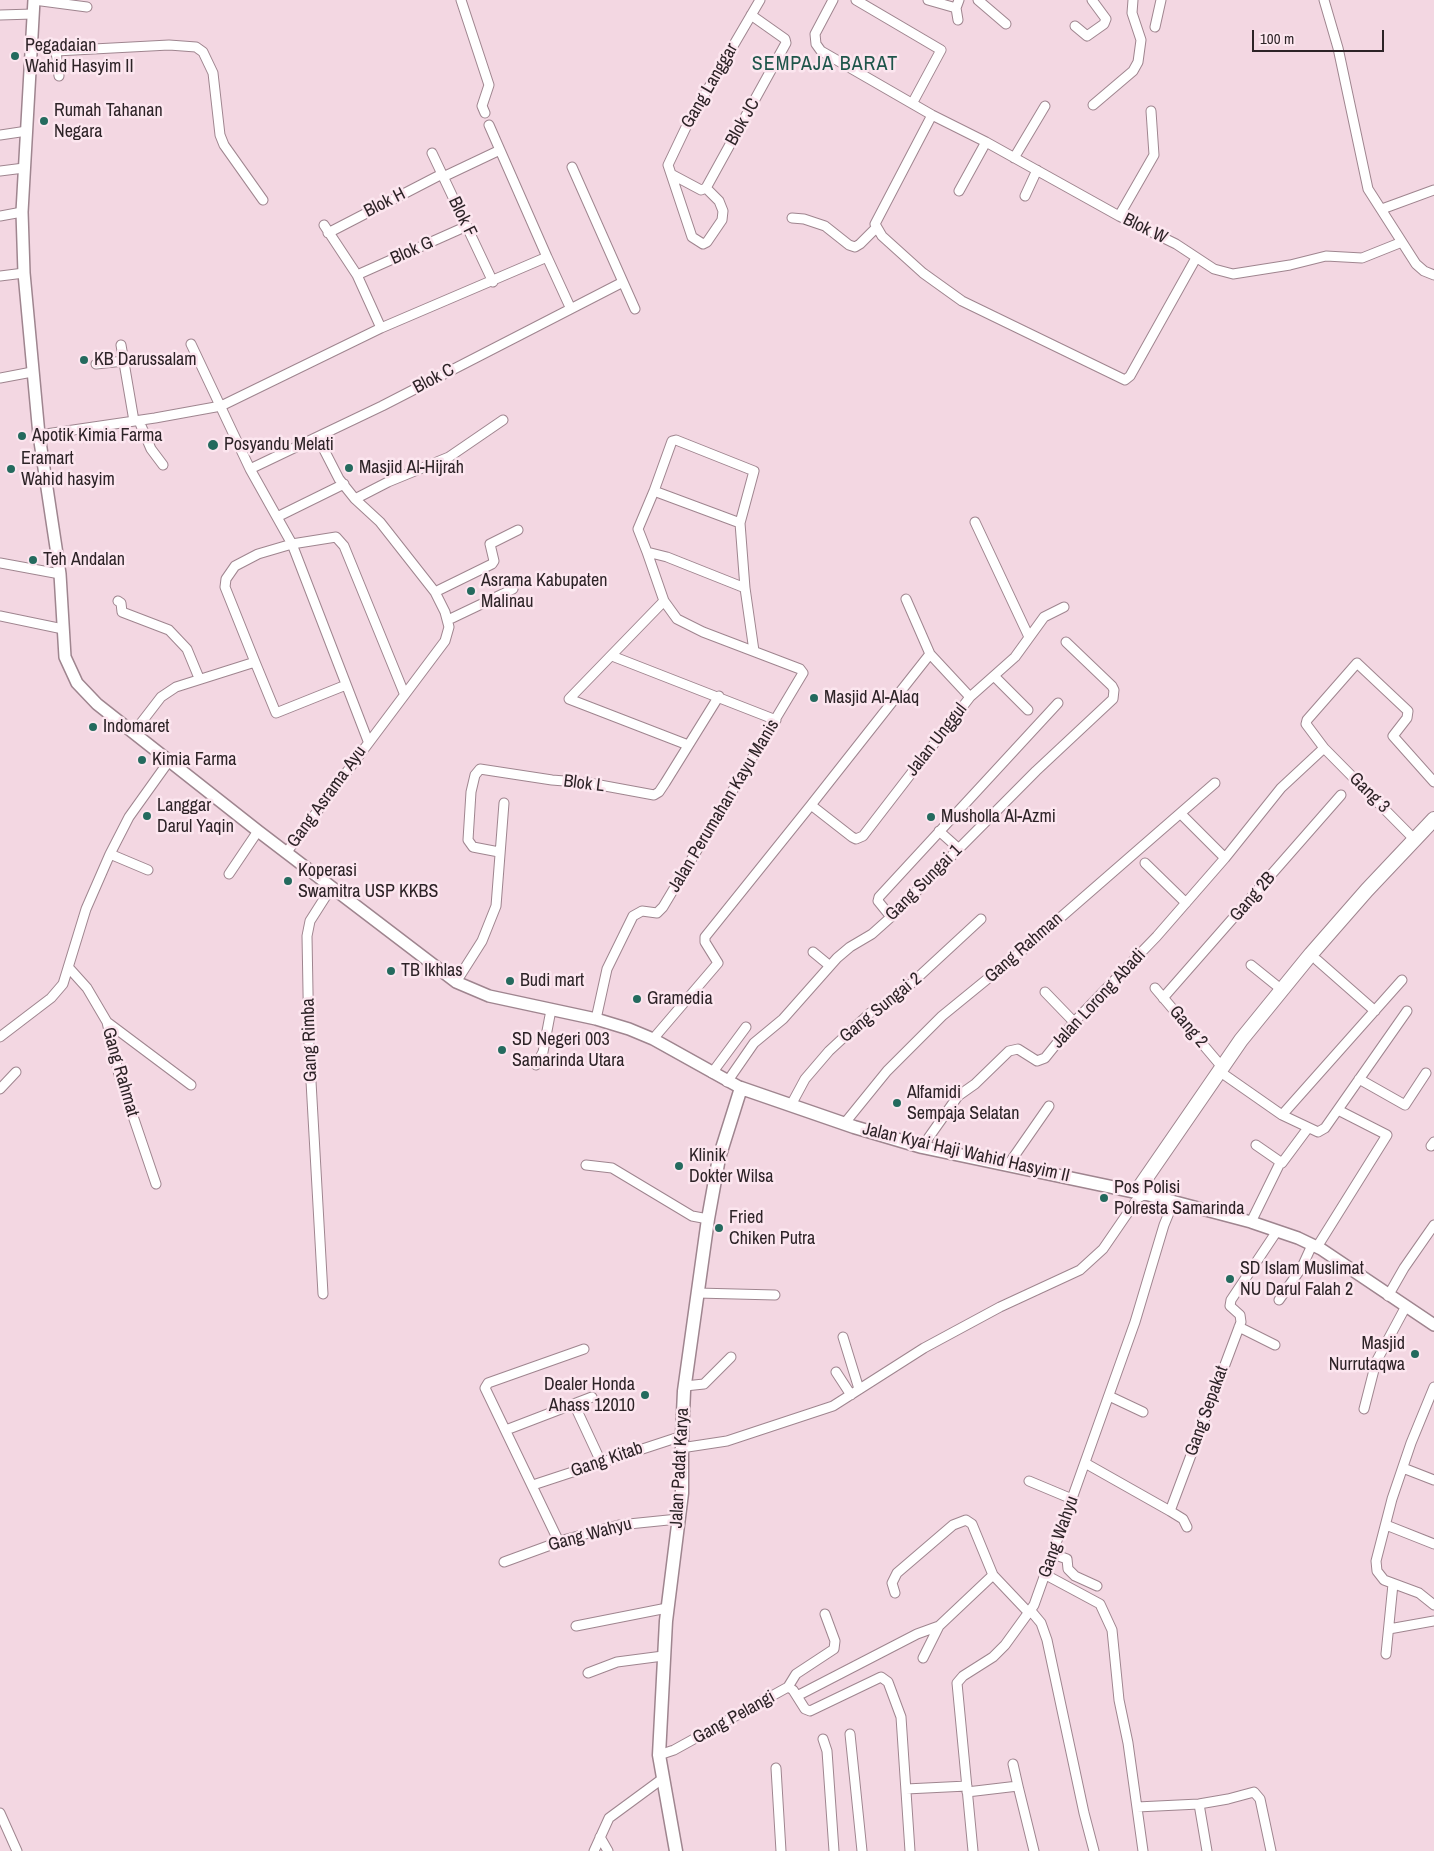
<!DOCTYPE html>
<html>
<head>
<meta charset="utf-8">
<style>
	body { margin:0 }
	#map { position:relative; width:1434px; height:1851px; overflow:hidden; background:#f3d7e2; font-family:"Archivo Narrow",sans-serif }
	canvas { display:block }
	.scale { position:absolute; left:1252px; top:30px; width:132px; height:22px; box-sizing:border-box; border:2px solid #2d2327; border-top:0; padding-left:6px; font-size:15px; line-height:18px; white-space:nowrap; color:#2d2327; -webkit-text-stroke:4px #fce6ef; paint-order:stroke }
</style>
</head>
<body>
<div id="map">
<canvas width="1434" height="1851"></canvas>
<div class="scale">100 m</div>
</div>
<script>
const ctx = document.querySelector('canvas').getContext('2d');
ctx.lineJoin = 'round';
function poly(rows) {
  const path = new Path2D();
  for (const r of rows) {
    path.moveTo(r[0], r[1]);
    for (let i = 2; i < r.length; i += 2) path.lineTo(r[i], r[i + 1]);
  }
  return path;
}
function strokePath(path, color, width, dash) {
  ctx.strokeStyle = color;
  ctx.lineWidth = width;
  ctx.lineCap = dash ? 'butt' : 'round';
  ctx.setLineDash(dash || []);
  ctx.stroke(path);
}
function label(font, color, halo, rows, align = 'center') {
  ctx.font = font + ' "Archivo Narrow",sans-serif';
  ctx.lineWidth = 5;
  ctx.setLineDash([]);
  ctx.textBaseline = 'middle';
  ctx.strokeStyle = halo;
  ctx.fillStyle = color;
  for (const [text, x, y, turn = 0] of rows) {
    ctx.save();
    ctx.translate(x, y);
    ctx.rotate((+turn || 0) * Math.PI / 180);
    ctx.textAlign = isNaN(turn) ? turn : align;
    if (halo) ctx.strokeText(text, 0, 0);
    ctx.fillText(text, 0, 0);
    ctx.restore();
  }
}
const minor = poly([
	[34,0,87,7],
	[461,0,489,85,482,106,485,113],
	[833,0,815,34,816,44,821,51,932,115,986,142,1119,216,1176,244,1214,269,1233,274,1290,265,1326,256,1362,258,1402,242],
	[856,0,941,50,913,102],
	[928,0,956,8],
	[978,0,1006,24],
	[1324,0,1338,48,1368,189,1416,264,1424,271,1434,275],
	[0,15,33,14],
	[958,20,956,8,959,0],
	[1075,26,1087,36,1104,24,1106,19,1092,0],
	[1155,27,1161,0],
	[59,76,56,51,169,45,196,47,203,52,213,73,220,135,224,145,263,200],
	[1093,105,1133,71,1138,62,1141,40,1132,13,1133,0],
	[932,115,875,224,882,236,923,273,962,301,1125,380,1130,376,1196,258],
	[0,135,27,131],
	[432,153,493,282],
	[1014,158,1045,106],
	[0,171,24,168],
	[671,174,701,190,706,188,719,201,723,211,722,220,707,242,703,244,692,237,668,165,688,123,760,0],
	[443,177,500,150],
	[706,188,786,43,785,39,751,15],
	[959,191,986,142],
	[1025,196,1037,170],
	[1382,209,1434,190],
	[0,216,22,212],
	[1119,216,1154,155,1151,111],
	[792,218,804,219,825,226,849,245,855,247,860,244,876,228],
	[324,225,357,275,381,328],
	[328,233,442,174],
	[547,257,570,307],
	[357,275,467,226],
	[0,276,24,273],
	[623,282,635,309],
	[191,344,250,469,292,544,368,741],
	[121,345,134,421],
	[96,364,124,361],
	[0,378,32,372],
	[139,421,151,449,163,465],
	[39,435,155,418,221,406,381,328,547,257,489,125],
	[250,469,382,406,623,282,572,167],
	[355,499,388,482,449,457,503,420],
	[277,517,344,484],
	[975,522,1029,637],
	[740,523,654,491,672,441,676,440,754,471,740,523,745,588],
	[647,552,638,529,654,491],
	[0,563,60,574],
	[435,592,492,564,494,561,490,544,518,530],
	[906,599,930,654],
	[118,601,121,603,122,612,169,630,187,649,199,678],
	[664,601,647,552,667,557,745,588,754,651],
	[0,616,63,629],
	[448,620,513,589],
	[612,656,776,720],
	[255,662,276,713,346,685],
	[994,676,1028,710],
	[970,697,1015,657,1044,617,1064,607],
	[134,732,161,697,176,687,255,662,225,587,226,579,235,566,258,554,292,544,336,537,344,546,404,693],
	[939,831,958,848],
	[1414,839,1324,748,1306,724,1307,720,1357,663,1408,711,1407,718,1393,736,1434,782],
	[499,852,473,847,468,840,471,792,475,775,480,769,552,780,589,783,654,795,659,792,665,783,719,696],
	[286,853,445,641,449,627,445,612,435,592,380,522,355,499,339,479,318,438],
	[110,854,148,870],
	[1225,858,1281,788,1324,748],
	[1145,863,1186,903],
	[229,874,258,831],
	[891,917,878,901,879,897,1058,703],
	[813,952,830,966],
	[1317,960,1375,1011],
	[1251,965,1282,990],
	[69,968,87,988,107,1022,119,1075,156,1184],
	[456,982,482,941,496,906,504,803],
	[1155,988,1222,1067],
	[1045,992,1074,1022],
	[1163,998,1341,795],
	[596,1019,607,969,633,916,642,911,657,913,663,907,803,673,800,669,703,632,677,619,664,601,569,699,688,745],
	[107,1022,191,1085],
	[0,1037,51,998,63,984,86,909,110,854,129,817,169,761],
	[653,1039,718,963,705,942,705,937,811,805,852,837,856,839,863,836,970,697,930,654,811,805],
	[536,1065,543,1052,551,1010],
	[1219,1071,1282,1115,1318,1132,1325,1128,1407,1011],
	[712,1073,746,1027],
	[1359,1079,1405,1105,1426,1073],
	[727,1082,754,1043,783,1019,837,958,850,947,872,934,891,917,1036,771,1113,699,1114,690,1112,686,1066,642],
	[0,1089,16,1072],
	[791,1105,805,1079,829,1051,870,1013,901,993,981,919],
	[1282,1115,1402,980],
	[844,1124,887,1071,942,1016,1029,945,1215,783],
	[1256,1145,1282,1163,1308,1128],
	[1431,1146,1434,1142],
	[922,1147,958,1096,975,1084,1009,1051,1018,1049,1037,1061,1045,1058,1074,1022,1157,936,1225,858,1181,814],
	[586,1165,612,1168,692,1216,708,1219],
	[1008,1165,1049,1106],
	[1251,1222,1280,1163],
	[1317,1247,1387,1135,1338,1110],
	[697,1293,775,1295],
	[323,1294,309,1046,307,936,310,921,331,888],
	[1388,1296,1404,1268,1434,1225],
	[1279,1300,1302,1267,1312,1245],
	[1239,1327,1275,1345],
	[843,1337,859,1389],
	[836,1372,851,1395],
	[685,1386,704,1384,731,1357],
	[1434,1387,1411,1443,1392,1499,1376,1561,1377,1571,1384,1580,1419,1593,1434,1605],
	[1109,1396,1143,1412],
	[574,1404,601,1462],
	[1364,1409,1376,1362,1405,1308],
	[506,1430,592,1397],
	[681,1448,727,1441,833,1406,924,1348,1000,1307,1080,1270,1103,1249,1138,1198,1145,1194],
	[1085,1463,1170,1511,1241,1322,1240,1315,1230,1306,1231,1300,1277,1231],
	[1403,1468,1434,1480],
	[1029,1481,1072,1499],
	[533,1485,682,1436],
	[1170,1511,1183,1519,1187,1527],
	[1386,1525,1434,1544],
	[559,1542,485,1388,488,1383,584,1349],
	[1053,1554,1067,1559,1068,1569,1075,1576,1097,1586],
	[504,1562,567,1539,619,1525,678,1519],
	[1046,1575,1100,1604,1112,1630,1119,1700,1128,1743,1143,1851],
	[895,1593,892,1583,897,1573,953,1525,966,1520,972,1524,993,1575],
	[1031,1611,1041,1623,1047,1640,1084,1813,1094,1851],
	[576,1626,667,1608],
	[1389,1629,1434,1621],
	[1386,1654,1393,1584],
	[923,1658,939,1626],
	[588,1673,617,1662,663,1656],
	[788,1687,796,1674,834,1649,835,1641,825,1614],
	[797,1696,917,1634,939,1626,993,1575,1029,1613],
	[850,1734,862,1851],
	[823,1739,827,1751,834,1851],
	[659,1755,674,1750,788,1687,793,1690,805,1709,810,1711,881,1677,888,1682,901,1717,910,1851],
	[1013,1764,1018,1786],
	[776,1768,781,1851],
	[906,1789,967,1786],
	[967,1792,1018,1786,1034,1851],
	[1199,1804,1207,1851],
	[1137,1807,1199,1804,1228,1799,1254,1792,1260,1799,1271,1851],
	[0,1813,17,1851],
	[600,1837,608,1851],
	[594,1851,609,1818,662,1779],
	[973,1851,957,1683,963,1676,993,1657,1005,1645,1034,1605,1135,1322,1164,1225,1173,1203]
]);
const tertiary = poly([
	[34,0,22,212,24,273,39,435,60,574,65,657,77,683,97,704,258,831,456,982,489,996,596,1019,629,1029,653,1039,741,1088],
	[1145,1194,1251,1222,1298,1238,1321,1249,1434,1325]
]);
const secondary = poly([
	[676,1851,659,1755,666,1621,682,1493,682,1436,684,1391,708,1219,719,1158,741,1088,854,1127,922,1147,1145,1194]
]);
const primary = poly([
	[1137,1191,1241,1040,1311,954,1367,890,1434,819]
]);
const markers = [
	[15,56,5,"#246a5e"],
	[44,121,5,"#246a5e"],
	[84,360,5,"#246a5e"],
	[22,436,5,"#246a5e"],
	[213,445,6,"#246a5e"],
	[349,468,5,"#246a5e"],
	[11,469,5,"#246a5e"],
	[33,560,5,"#246a5e"],
	[471,591,5,"#246a5e"],
	[814,698,5,"#246a5e"],
	[93,727,5,"#246a5e"],
	[142,760,5,"#246a5e"],
	[147,816,5,"#246a5e"],
	[931,817,5,"#246a5e"],
	[288,881,5,"#246a5e"],
	[391,971,5,"#246a5e"],
	[510,981,5,"#246a5e"],
	[637,999,5,"#246a5e"],
	[502,1050,5,"#246a5e"],
	[897,1103,5,"#246a5e"],
	[679,1166,5,"#246a5e"],
	[1104,1198,5,"#246a5e"],
	[719,1228,5,"#246a5e"],
	[1230,1279,5,"#246a5e"],
	[1415,1354,5,"#246a5e"],
	[645,1395,5,"#246a5e"]
];
const poiNames = [
	["Pegadaian",25,46],
	["Wahid Hasyim II",25,67],
	["Rumah Tahanan",54,111],
	["Negara",54,132],
	["KB Darussalam",94,360],
	["Apotik Kimia Farma",32,436],
	["Posyandu Melati",224,445],
	["Eramart",21,459],
	["Wahid hasyim",21,480],
	["Masjid Al-Hijrah",359,468],
	["Teh Andalan",43,560],
	["Asrama Kabupaten",481,581],
	["Malinau",481,602],
	["Masjid Al-Alaq",824,698],
	["Indomaret",103,727],
	["Kimia Farma",152,760],
	["Langgar",157,806],
	["Darul Yaqin",157,827],
	["Musholla Al-Azmi",941,817],
	["Koperasi",298,871],
	["Swamitra USP KKBS",298,892],
	["TB Ikhlas",401,971],
	["Budi mart",520,981],
	["Gramedia",647,999],
	["SD Negeri 003",512,1040],
	["Samarinda Utara",512,1061],
	["Alfamidi",907,1093],
	["Sempaja Selatan",907,1114],
	["Klinik",689,1156],
	["Dokter Wilsa",689,1177],
	["Pos Polisi",1114,1188],
	["Polresta Samarinda",1114,1209],
	["Fried",729,1218],
	["Chiken Putra",729,1239],
	["SD Islam Muslimat",1240,1269],
	["NU Darul Falah 2",1240,1290],
	["Masjid",1405,1344,"right"],
	["Nurrutaqwa",1405,1365,"right"],
	["Dealer Honda",635,1385,"right"],
	["Ahass 12010",635,1406,"right"]
];
const streetNames = [
	["Gang Langgar",710,86,-60],
	["Blok JC",743,122,-61],
	["Blok H",385,203,-27],
	["Blok F",462,217,64],
	["Blok W",1145,229,26],
	["Blok G",412,251,-24],
	["Blok C",434,379,-28],
	["Jalan Unggul",937,740,-52],
	["Blok L",584,784,7],
	["Gang 3",1369,793,45],
	["Gang Asrama Ayu",327,797,-54],
	["Jalan Perumahan Kayu Manis",724,806,-59],
	["Gang Sungai 1",924,883,-45],
	["Gang 2B",1253,897,-49],
	["Gang Rahman",1024,948,-41],
	["Jalan Lorong Abadi",1099,999,-47],
	["Gang Sungai 2",881,1008,-39],
	["Gang 2",1188,1027,50],
	["Gang Rimba",310,1040,-92],
	["Gang Rahmat",120,1072,74],
	["Jalan Kyai Haji Wahid Hasyim II",966,1153,13],
	["Gang Sepakat",1207,1411,-70],
	["Gang Kitab",607,1460,-19],
	["Jalan Padat Karya",680,1468,-87],
	["Gang Wahyu",590,1535,-15],
	["Gang Wahyu",1059,1537,-70],
	["Gang Pelangi",734,1718,-29]
];
const quarterNames = [
	["SEMPAJA BARAT",825,65]
];
strokePath(minor, '#9f858f', 11);
strokePath(tertiary, '#9f858f', 14);
strokePath(secondary, '#9f858f', 15);
strokePath(primary, '#9f858f', 16);
strokePath(minor, '#fff', 9);
strokePath(tertiary, '#fff', 11);
strokePath(secondary, '#fff', 12);
strokePath(primary, '#fff', 14);
for (const [x, y, r, color] of markers) {
  const dot = new Path2D();
  dot.arc(x, y, r, 0, 2 * Math.PI);
  ctx.fillStyle = color;
  ctx.fill(dot);
  strokePath(dot, '#fce6ef', 2);
}
label('18px', '#2d2327', '#fce6ef', poiNames, 'left');
label('18px', '#2d2327', '#fce6ef', streetNames);
ctx.letterSpacing = '1px';
label('20px', '#1f554b', '#fce6ef', quarterNames);
ctx.letterSpacing = '0px';
</script>
</body>
</html>
